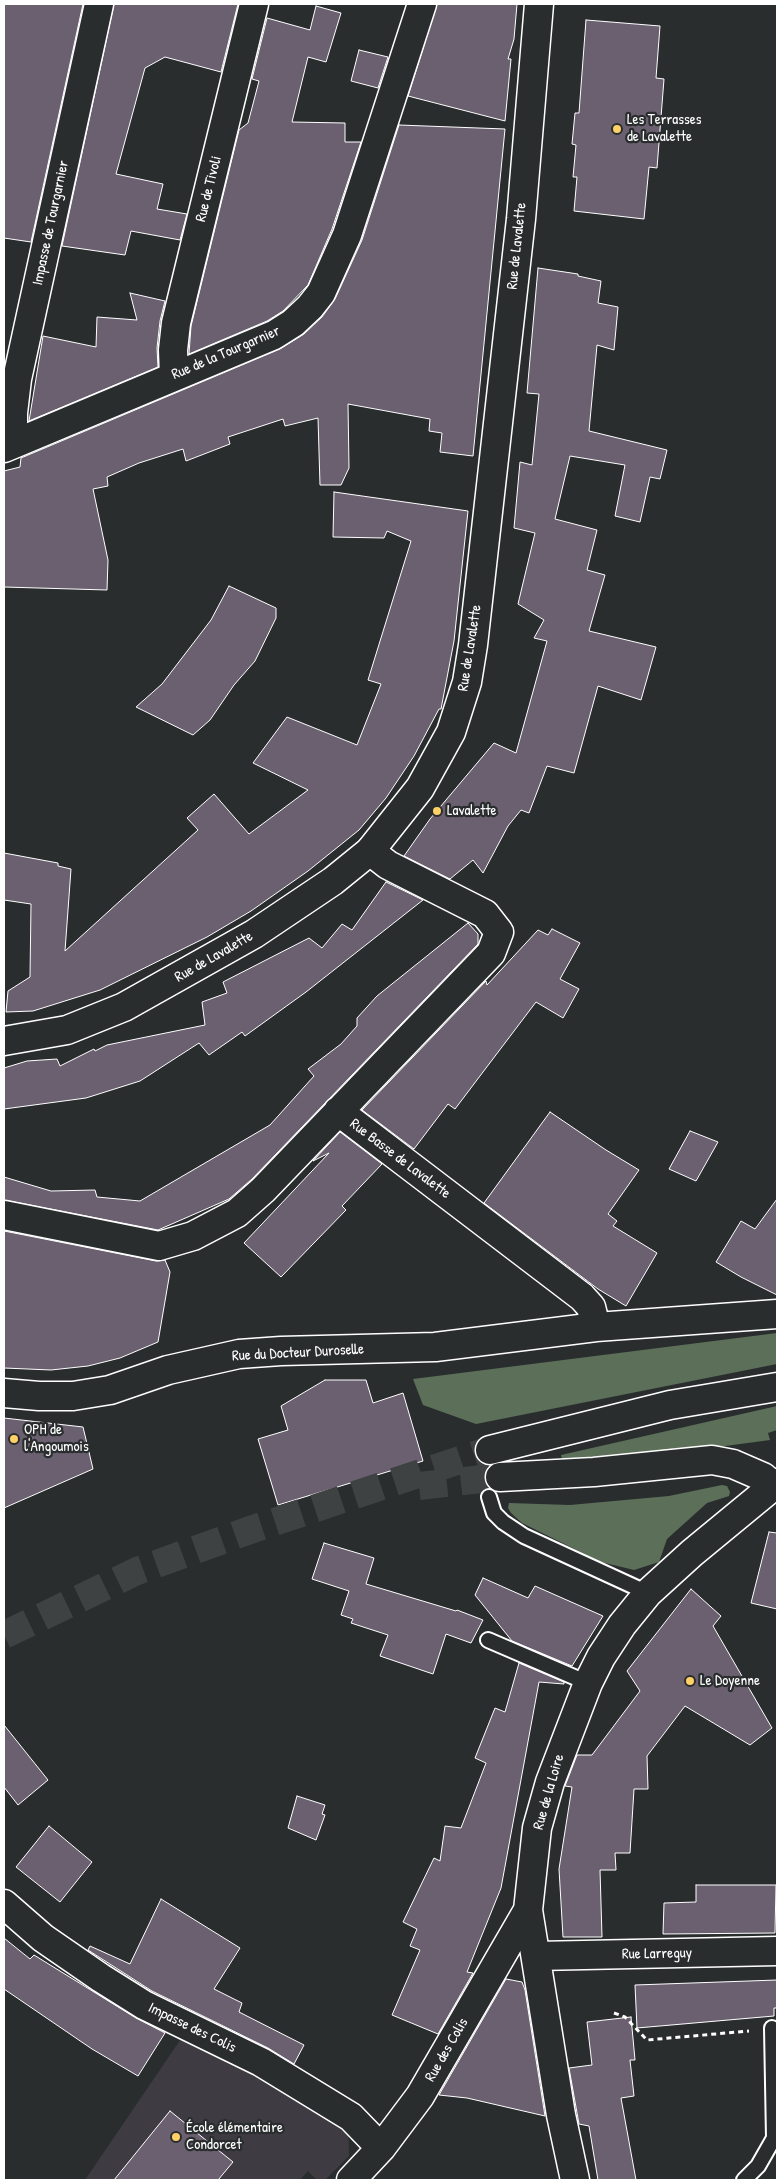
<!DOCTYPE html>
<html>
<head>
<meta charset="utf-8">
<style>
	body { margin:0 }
	#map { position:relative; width:781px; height:2184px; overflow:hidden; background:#2a2d2e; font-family:"Patrick Hand",sans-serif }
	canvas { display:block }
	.frame { position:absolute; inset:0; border:5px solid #fff; pointer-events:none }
</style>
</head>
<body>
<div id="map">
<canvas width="781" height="2184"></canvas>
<div class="frame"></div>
</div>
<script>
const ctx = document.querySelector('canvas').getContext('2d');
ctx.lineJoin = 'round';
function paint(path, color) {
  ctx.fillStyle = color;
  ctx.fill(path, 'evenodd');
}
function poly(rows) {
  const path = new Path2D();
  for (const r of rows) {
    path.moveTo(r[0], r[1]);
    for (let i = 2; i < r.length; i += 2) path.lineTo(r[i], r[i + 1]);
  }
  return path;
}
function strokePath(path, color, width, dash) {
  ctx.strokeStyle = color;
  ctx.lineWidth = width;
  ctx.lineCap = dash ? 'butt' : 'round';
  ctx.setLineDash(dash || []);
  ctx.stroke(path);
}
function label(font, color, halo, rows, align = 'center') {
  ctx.font = font + ' "Patrick Hand",sans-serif';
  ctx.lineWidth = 4.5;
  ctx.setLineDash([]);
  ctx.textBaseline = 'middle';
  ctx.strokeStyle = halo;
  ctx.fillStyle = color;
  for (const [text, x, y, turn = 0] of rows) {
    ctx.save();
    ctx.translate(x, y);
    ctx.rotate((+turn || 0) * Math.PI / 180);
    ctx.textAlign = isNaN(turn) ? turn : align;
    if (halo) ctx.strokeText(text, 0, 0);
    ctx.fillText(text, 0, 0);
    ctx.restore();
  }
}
const built = poly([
	[185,2033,348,2125,349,2156,325,2180,317,2180,308,2171,300,2180,85,2180]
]);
const green = poly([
	[777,1333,777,1364,476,1424,423,1405,413,1379],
	[777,1406,777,1430,768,1433,770,1440,651,1456,562,1460,561,1455],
	[722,1485,727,1486,730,1492,729,1496,707,1503,667,1539,659,1562,634,1570,601,1562,522,1523,511,1513,508,1508,509,1503,570,1505,669,1496]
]);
const building = poly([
	[4,4,83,4,31,242,4,238,4,4],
	[114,4,238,4,221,72,165,57,145,68,116,174,163,184,157,209,187,214,180,240,131,231,125,255,62,246,114,4],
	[437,4,517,4,514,39,508,59,511,59,505,121,408,96,437,4],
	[316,6,341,13,326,62,308,57,292,122,345,123,345,142,361,142,332,229,308,285,283,311,267,321,189,354,191,326,239,130,248,123,259,81,252,79,267,18,310,30,316,6],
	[586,20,660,26,656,78,664,79,657,168,649,167,644,219,574,211,577,177,573,177,576,145,572,144,575,113,579,113,586,20],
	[359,50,388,57,378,88,351,81,359,50],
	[399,125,505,129,473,456,440,452,442,433,429,431,430,419,348,404,349,468,341,485,320,485,318,418,285,426,283,419,228,437,230,444,186,461,183,449,139,463,107,477,108,486,93,489,108,560,107,590,4,587,4,471,20,467,21,458,280,349,304,334,322,317,335,299,362,240,399,125],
	[538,268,578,274,578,276,601,281,598,303,618,307,614,350,597,345,589,431,667,450,660,479,650,477,640,522,615,516,625,465,570,456,555,519,597,530,587,570,605,575,589,631,656,647,641,700,598,686,574,773,547,766,529,813,521,810,508,826,483,873,473,860,450,879,404,856,430,819,494,743,516,753,547,641,534,638,544,620,518,604,535,533,514,528,520,462,532,465,539,394,527,393,538,268],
	[130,293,165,301,160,321,157,348,158,367,29,421,43,336,96,347,97,317,137,320,130,293],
	[334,492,468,511,454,641,441,709,439,709,414,756,386,798,359,830,308,871,251,911,207,937,100,990,33,1011,6,1012,8,991,30,977,31,904,4,900,4,853,58,863,58,866,71,869,65,951,198,830,187,818,214,794,249,834,308,790,253,763,287,717,357,745,381,684,368,680,411,541,387,531,384,538,333,537,334,492],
	[229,586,276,608,276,618,255,661,234,685,210,720,193,735,136,707,162,684,211,620,229,586],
	[386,882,423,900,306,992,245,1036,242,1032,209,1055,199,1043,140,1081,86,1098,4,1109,4,1068,27,1061,57,1059,60,1066,94,1049,95,1051,107,1045,205,1025,202,1002,227,993,223,982,309,938,322,948,342,924,352,930,386,882],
	[468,923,478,934,478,944,252,1179,229,1199,158,1230,4,1200,4,1177,51,1191,95,1190,97,1197,140,1201,270,1125,314,1076,308,1069,341,1044,357,1026,357,1018,377,996,468,923],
	[552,929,580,943,560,979,579,989,563,1018,536,1002,455,1109,448,1104,414,1149,362,1110,486,981,487,985,538,930,548,935,552,929],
	[550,1112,606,1150,639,1170,608,1214,617,1221,613,1226,657,1253,626,1306,598,1289,484,1203,550,1112],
	[690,1131,718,1142,696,1181,669,1169,690,1131],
	[340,1132,382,1164,342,1206,346,1210,281,1277,244,1243,329,1153,313,1161,340,1132],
	[777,1199,777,1295,741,1277,716,1262,741,1221,755,1229,777,1199],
	[4,1231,156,1261,165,1260,170,1272,158,1342,120,1358,88,1366,51,1370,4,1368,4,1231],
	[325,1380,366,1380,373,1403,403,1393,423,1461,278,1505,258,1439,288,1430,281,1406,325,1380],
	[4,1418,83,1427,93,1469,4,1508,4,1418],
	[769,1532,777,1533,777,1609,751,1603,769,1532],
	[324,1543,374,1558,366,1584,456,1611,457,1610,483,1620,471,1643,446,1634,433,1674,380,1656,388,1635,351,1623,353,1619,341,1615,349,1591,312,1579,324,1543],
	[483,1578,528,1598,535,1586,603,1616,572,1666,512,1641,475,1595,483,1578],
	[691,1589,721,1616,713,1626,772,1728,750,1745,685,1706,647,1756,648,1789,634,1789,630,1853,615,1853,616,1870,600,1870,602,1937,563,1937,559,1869,572,1787,565,1786,577,1755,592,1755,640,1691,627,1671,691,1589],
	[519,1663,564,1682,564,1684,539,1682,501,1888,467,1972,473,1973,438,2034,392,2015,420,1950,410,1946,417,1929,403,1922,434,1858,440,1861,445,1826,461,1828,486,1763,475,1758,495,1708,505,1712,519,1663],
	[4,1725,48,1780,18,1805,4,1787,4,1725],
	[297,1796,325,1805,322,1814,325,1815,316,1840,288,1828,297,1796],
	[49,1826,92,1862,60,1902,16,1867,49,1826],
	[696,1885,776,1885,775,1933,663,1934,664,1903,696,1902,696,1885],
	[161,1899,240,1948,214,1989,242,2003,239,2012,304,2045,294,2064,268,2048,152,1991,88,1950,90,1946,130,1964,161,1899],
	[4,1938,30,1959,34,1955,136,2018,165,2033,138,2076,92,2049,4,1989,4,1938],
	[506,1979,522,1982,525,1990,545,2116,467,2098,439,2095,506,1979],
	[777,1980,777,2008,774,2008,774,2016,637,2028,635,1985,777,1980],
	[631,2017,635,2060,630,2060,634,2096,621,2098,636,2180,598,2180,589,2126,579,2124,569,2068,592,2065,587,2022,631,2017],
	[170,2111,233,2162,218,2180,114,2180,170,2111]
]);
const secondaryTunnel = poly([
	[419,1486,500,1477],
	[4,1635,137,1571,253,1529,490,1450]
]);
const path = poly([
	[614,2013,625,2017,647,2040,749,2031]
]);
const lane = poly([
	[489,1497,494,1513,503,1522,524,1536,648,1593],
	[488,1640,588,1683],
	[744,2180,758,2166,774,2138,772,2028]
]);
const street = poly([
	[174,376,173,350,176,323,254,4],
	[13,443,13,413,17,379,99,4],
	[338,1111,582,1297,591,1307,596,1327],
	[4,1215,159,1246,193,1236,237,1213,263,1190,491,953,499,932,485,914,388,865,370,851],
	[4,1393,39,1396,73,1396,110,1390,168,1370,239,1354,281,1351,435,1347,596,1327,777,1314],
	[4,1904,43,1938,101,1978,144,2005,261,2062,351,2117,381,2148],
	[536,1956,777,1951],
	[351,2180,381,2148,420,2096,528,1910],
	[575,2180,561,2115,528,1910,537,1828,550,1782,588,1683,601,1657,622,1625,648,1593,692,1553,777,1483]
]);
const secondary = poly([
	[4,448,274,335,293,323,310,307,321,293,347,235,422,4],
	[4,1041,67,1030,124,1007,254,934,333,881,370,851,420,788,451,732,467,682,473,645,521,219,539,4],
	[490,1450,670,1405,777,1387],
	[500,1477,594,1472,712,1460,733,1464,763,1477,773,1486]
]);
const markers = [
	[617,129,5,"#ffd166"],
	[437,811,5,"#ffd166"],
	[14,1439,5,"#ffd166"],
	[690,1681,5,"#ffd166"],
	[176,2137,5,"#ffd166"]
];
const poiNames = [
	["Les Terrasses",627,120],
	["de Lavalette",627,137],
	["Lavalette",447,811],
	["OPH de",24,1430],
	["l'Angoumois",24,1447],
	["Le Doyenne",700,1681],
	["École élémentaire",186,2128],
	["Condorcet",186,2145]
];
const streetNames = [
	["Rue de Tivoli",209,189,-76],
	["Impasse de Tourgarnier",51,223,-78],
	["Rue de Lavalette",517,246,-84],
	["Rue de la Tourgarnier",226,353,-23],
	["Rue de Lavalette",470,648,-81],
	["Rue de Lavalette",214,957,-30],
	["Rue Basse de Lavalette",400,1159,37],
	["Rue du Docteur Duroselle",298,1353,-3],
	["Rue de la Loire",549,1792,-74],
	["Rue Larreguy",657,1954,-1],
	["Impasse des Colis",192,2028,26],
	["Rue des Colis",447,2050,-60]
];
paint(built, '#3e3c42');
paint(green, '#5c6f59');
paint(building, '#6b6070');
strokePath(building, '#fff', 1);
strokePath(secondaryTunnel, '#3f4243', 28, [28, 14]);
strokePath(lane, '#fff', 18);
strokePath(street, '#fff', 31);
strokePath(secondary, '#fff', 31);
strokePath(path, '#fff', 3, [5, 4]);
strokePath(lane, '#2a2d2e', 14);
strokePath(street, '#2a2d2e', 28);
strokePath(secondary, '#2a2d2e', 28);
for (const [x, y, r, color] of markers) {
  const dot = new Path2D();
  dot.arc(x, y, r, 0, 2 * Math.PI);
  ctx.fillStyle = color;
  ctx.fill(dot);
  strokePath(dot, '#2a2d2e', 2);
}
label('15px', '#fff', '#2a2d2e', poiNames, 'left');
label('15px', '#fff', '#2a2d2e', streetNames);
</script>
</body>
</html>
